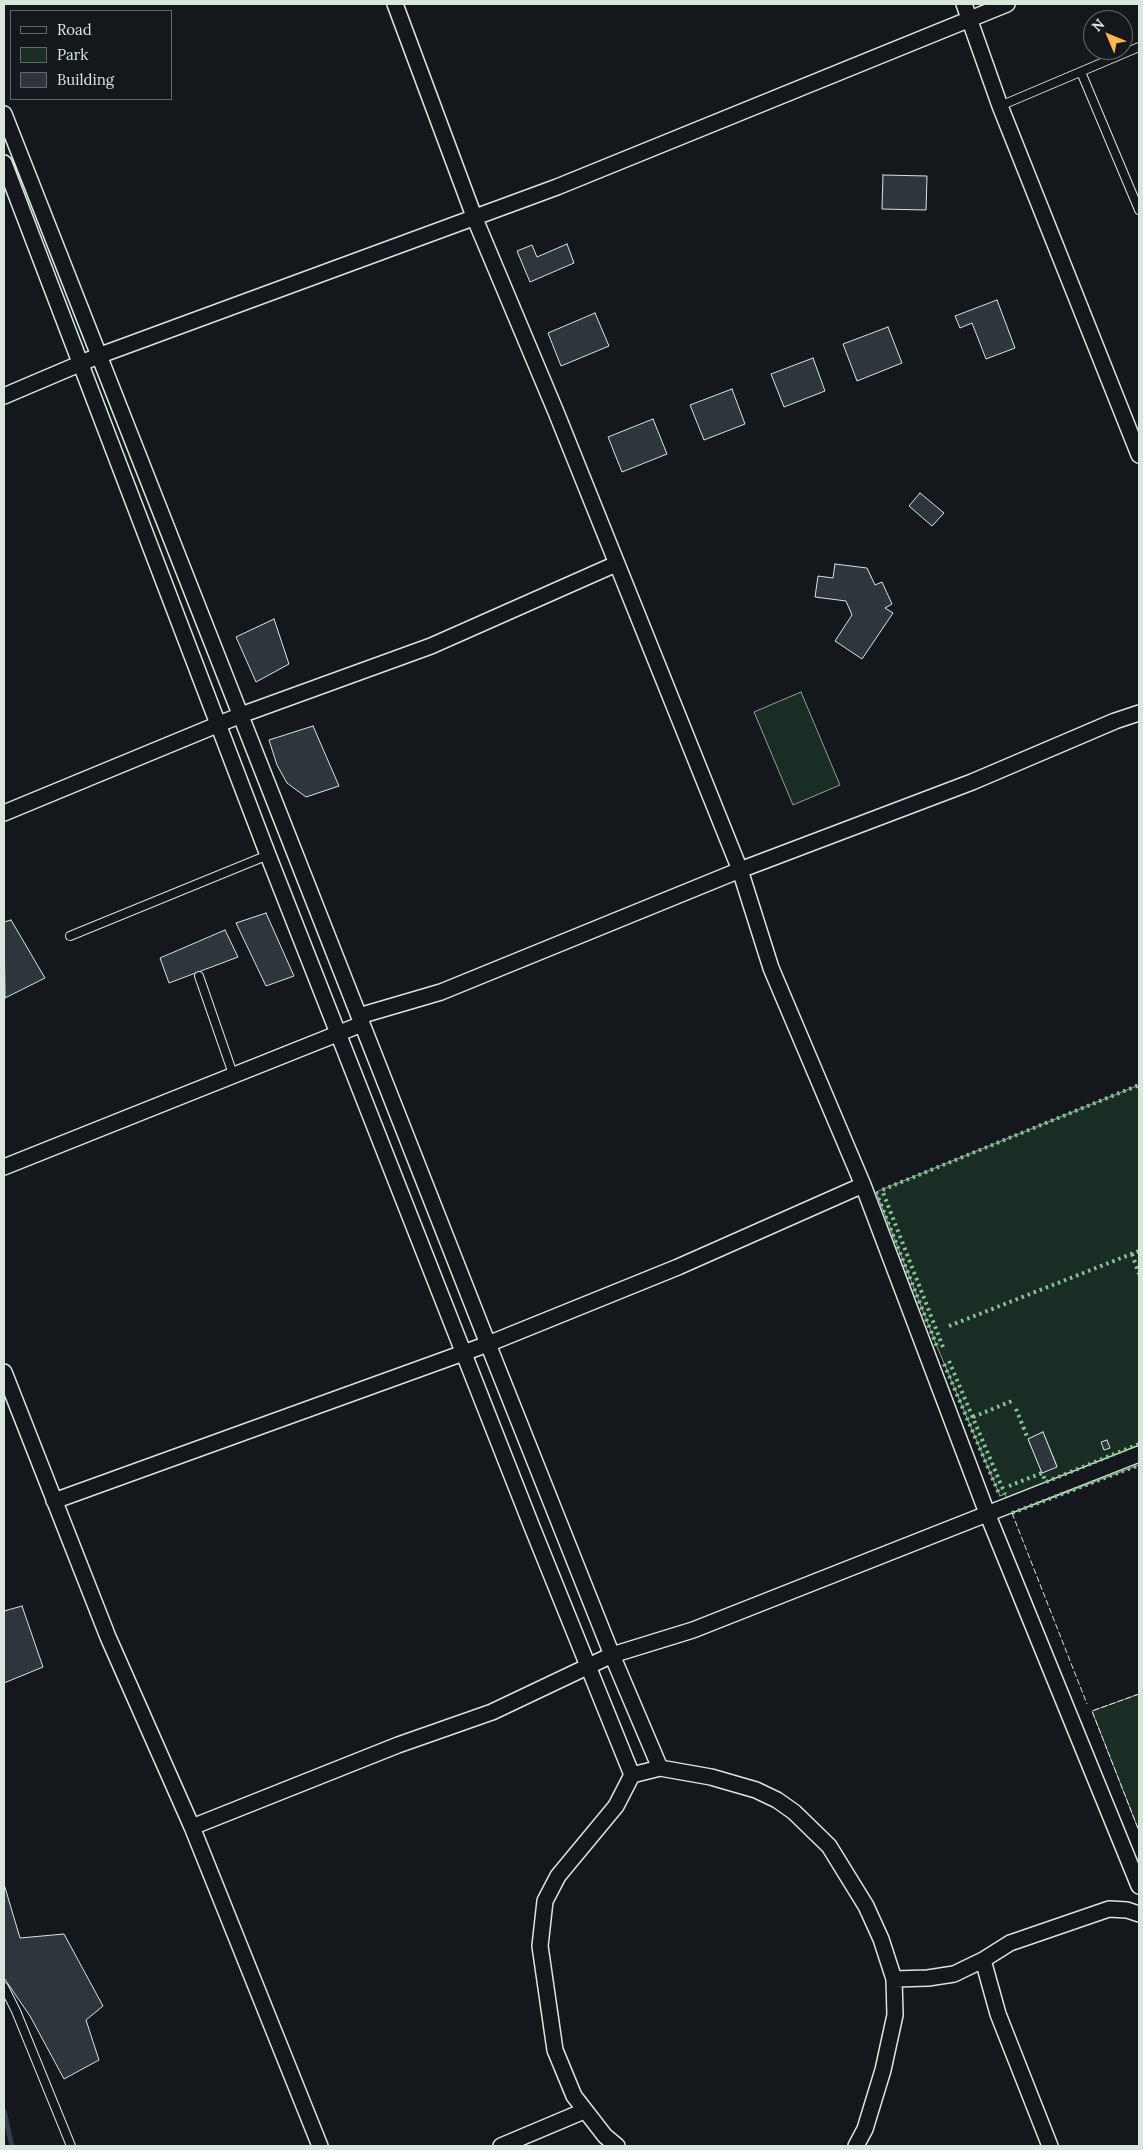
<!DOCTYPE html>
<html>
<head>
<meta charset="utf-8">
<style>
	body { margin:0 }
	#map { position:relative; width:1143px; height:2150px; overflow:hidden; background:#14181c; font-family:Lora,serif }
	canvas { display:block }
	.frame { position:absolute; inset:0; border:5px solid #d8e6dc; pointer-events:none }
	.legend { position:absolute; left:10px; top:10px; width:162px; height:90px; box-sizing:border-box; background:#14181c; border:1px solid #626a69; margin:0; padding:6px 9px; list-style:none; font-size:15px; color:#d8e6dc }
	.legend li { display:flex; align-items:center; gap:10px; height:25px }
	.legend b { width:25px; border:1px solid #626a69 }
	.north { position:absolute; left:1083px; top:10px; width:50px; height:50px; box-sizing:border-box; background:#14181c; border:1px solid #626a69; border-radius:50%; rotate:315deg; font-size:14px; font-weight:700; line-height:20px; text-align:center; color:#d8e6dc }
	.north::after { content:''; display:block; margin:auto; width:18px; height:22px; background:#ffb74d; clip-path:polygon(50% 0,100% 100%,50% 72%,0 100%) }
</style>
</head>
<body>
<div id="map">
<canvas width="1143" height="2150"></canvas>
<div class="frame"></div>
<ul class="legend">
<li><b style="height:6px;background:#14181c"></b>Road</li>
<li><b style="height:14px;background:#1a2d24"></b>Park</li>
<li><b style="height:14px;background:#2c363c"></b>Building</li>
</ul>
<div class="north">N</div>
</div>
<script>
const ctx = document.querySelector('canvas').getContext('2d');
ctx.lineJoin = 'round';
function paint(path, color) {
  ctx.fillStyle = color;
  ctx.fill(path, 'evenodd');
}
function poly(rows) {
  const path = new Path2D();
  for (const r of rows) {
    path.moveTo(r[0], r[1]);
    for (let i = 2; i < r.length; i += 2) path.lineTo(r[i], r[i + 1]);
  }
  return path;
}
function strokePath(path, color, width, dash) {
  ctx.strokeStyle = color;
  ctx.lineWidth = width;
  ctx.lineCap = dash ? 'butt' : 'round';
  ctx.setLineDash(dash || []);
  ctx.stroke(path);
}
const green = poly([
	[801,692,840,785,793,805,754,712,801,692],
	[1139,1085,1139,1465,1012,1513,1005,1494,1000,1496,938,1349,876,1192,1139,1085],
	[1043,1432,1057,1466,1042,1473,1028,1439,1043,1432],
	[1139,1694,1139,1831,1092,1711,1139,1694]
]);
const stream = poly([
	[4,2111,12,2146]
]);
const building = poly([
	[883,175,927,176,926,210,882,209,883,175],
	[567,244,574,263,530,282,517,251,532,245,537,257,567,244],
	[997,300,1015,348,986,359,972,323,960,328,955,316,997,300],
	[595,313,609,346,561,366,548,333,595,313],
	[888,327,902,363,857,381,843,344,888,327],
	[813,358,825,391,784,407,771,374,813,358],
	[732,389,745,424,704,440,690,405,732,389],
	[653,419,667,454,622,472,608,437,653,419],
	[920,493,944,513,932,526,909,506,920,493],
	[835,564,867,568,875,585,882,582,892,604,885,608,893,613,862,659,835,641,852,615,846,601,815,597,818,576,833,578,835,564],
	[274,619,289,664,256,682,236,637,274,619],
	[313,726,339,786,306,797,287,783,277,765,269,740,313,726],
	[266,913,294,976,266,986,236,923,266,913],
	[11,920,45,978,5,998,4,922,11,920],
	[225,930,238,957,169,983,160,958,225,930],
	[1043,1432,1057,1467,1042,1473,1028,1439,1043,1432],
	[1107,1440,1110,1448,1104,1450,1101,1442,1107,1440],
	[22,1606,43,1667,4,1683,4,1611,22,1606],
	[4,1884,20,1938,64,1934,103,2006,86,2020,99,2060,64,2079,30,2016,4,1978,4,1884]
]);
const service = poly([
	[1081,72,1139,210],
	[1000,106,1139,47],
	[70,936,268,855],
	[199,976,233,1074],
	[4,1987,16,2011,71,2146]
]);
const minor = poly([
	[395,4,475,219,556,412,740,870,771,968,863,1185,987,1513,1139,1886],
	[964,4,1000,106,1139,455],
	[4,114,488,1344,612,1655,660,1768,711,1777,756,1790,777,1800,794,1812,829,1846,866,1906,881,1939,894,1979,895,2015,883,2070,865,2129,856,2146],
	[4,163,268,855,532,1527,632,1775,616,1806,558,1876,545,1901,540,1946,555,2050,574,2096,605,2136,617,2146],
	[4,396,98,356,557,187,1007,4],
	[4,813,241,715,431,646,616,564],
	[359,1016,441,992,740,870,972,782,1115,721,1139,713],
	[4,1167,362,1024],
	[4,1372,108,1637,192,1827,320,2146],
	[54,1501,488,1344,678,1267,863,1185],
	[632,1775,660,1768],
	[192,1827,398,1745,492,1712,612,1655,693,1630,1139,1454],
	[983,1960,998,2014,1050,2146],
	[894,1979,928,1978,954,1974,983,1960,1010,1943,1109,1909,1127,1910,1139,1914],
	[501,2146,584,2111]
]);
const hedge = poly([
	[876,1192,938,1349],
	[1132,1254,1139,1274],
	[949,1326,1139,1251],
	[943,1347,882,1190,1139,1085],
	[949,1361,1005,1494],
	[944,1364,1000,1496],
	[1016,1409,1028,1439],
	[973,1417,1012,1401],
	[1009,1486,1042,1473,1046,1482,1139,1444],
	[1012,1513,1139,1465]
]);
const fence = poly([
	[1012,1513,1087,1704],
	[1139,1694,1092,1711,1139,1831]
]);
paint(green, '#1a2d24');
strokePath(green, '#939e99', 1);
strokePath(stream, '#2f3f4d', 5);
paint(building, '#2c363c');
strokePath(building, '#d8e6dc', 1);
strokePath(service, '#d8e6dc', 10);
strokePath(minor, '#d8e6dc', 18);
strokePath(service, '#14181c', 8);
strokePath(minor, '#14181c', 15);
strokePath(hedge, '#8ac095', 4, [2.5, 4]);
strokePath(fence, '#d8e6dc', 1, [6, 2.5]);
</script>
</body>
</html>
